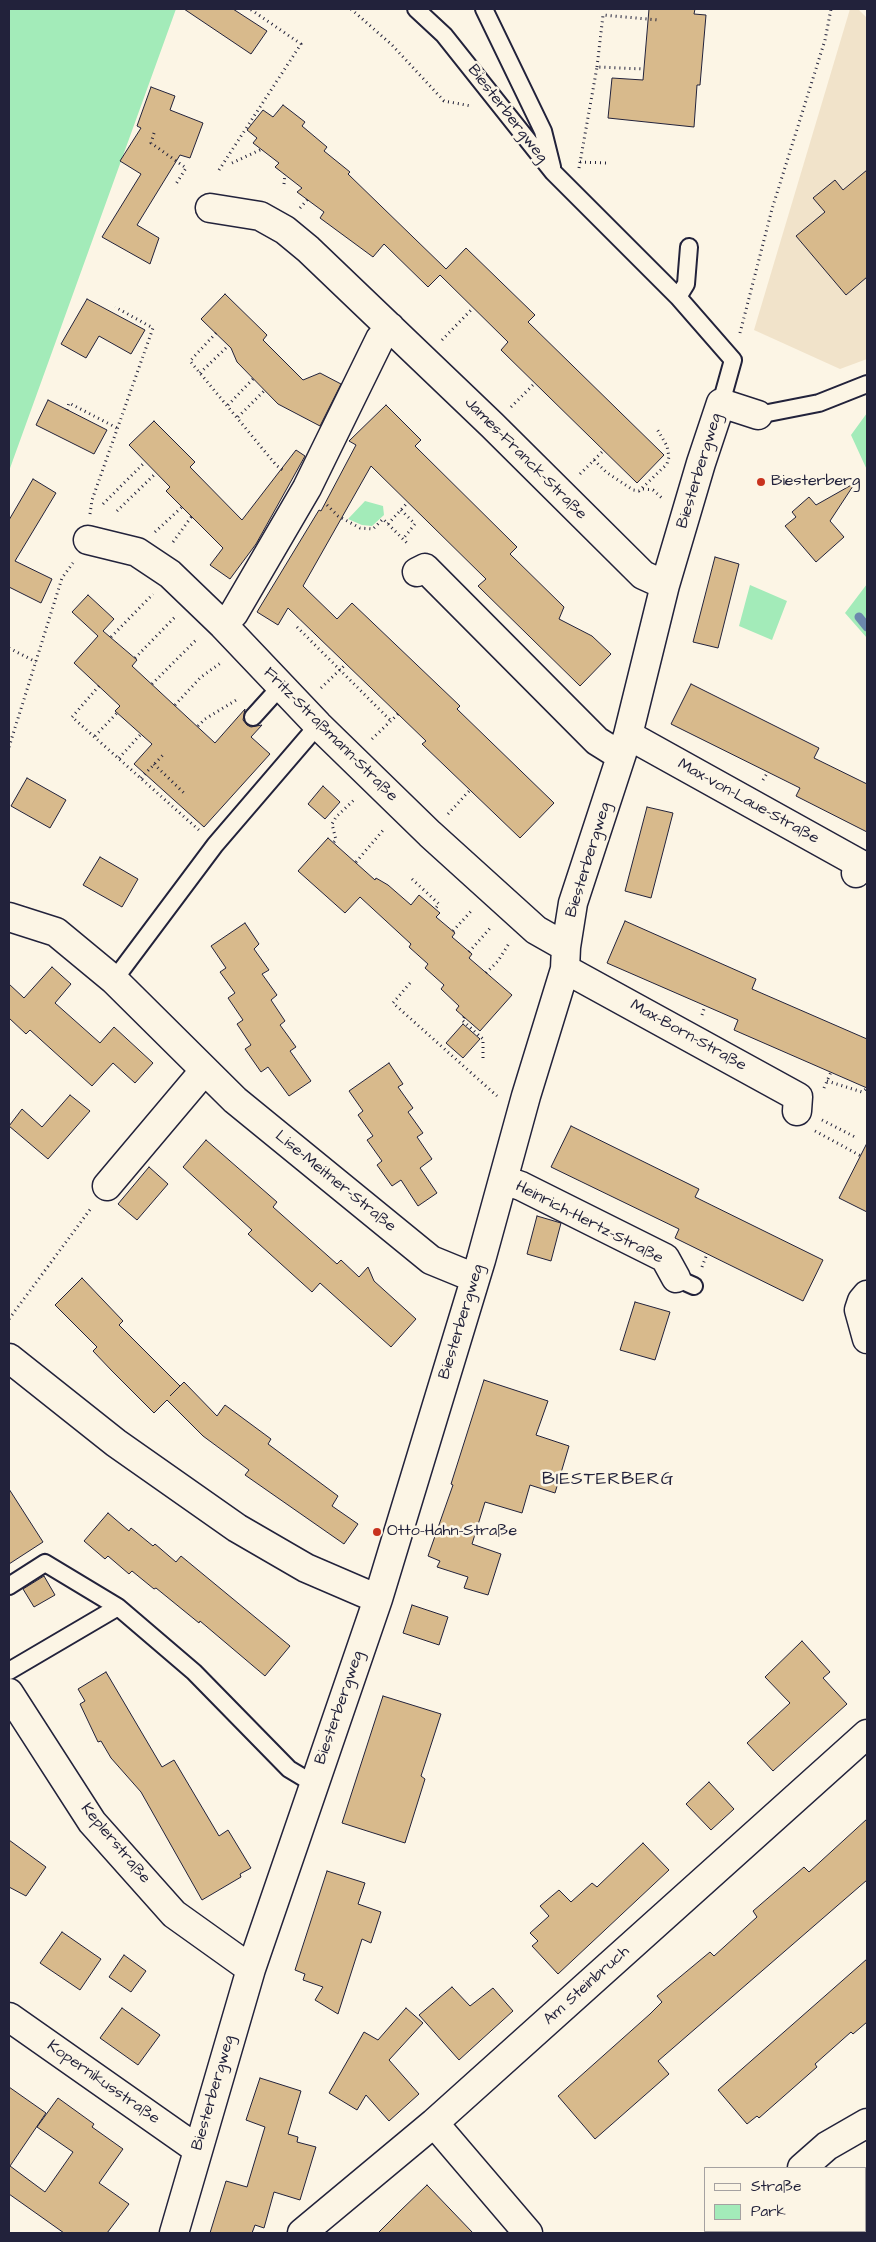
<!DOCTYPE html>
<html>
<head>
<meta charset="utf-8">
<style>
	body { margin:0 }
	#map { position:relative; width:876px; height:2242px; overflow:hidden; background:#fcf5e5; font-family:"Architects Daughter",sans-serif }
	canvas { display:block }
	.frame { position:absolute; inset:0; border:10px solid #22223b; pointer-events:none }
	.legend { position:absolute; left:704px; top:2167px; width:162px; height:65px; box-sizing:border-box; background:#fcf5e5; border:1px solid #a5a1a1; margin:0; padding:6px 9px; list-style:none; font-size:15px; color:#22223b }
	.legend li { display:flex; align-items:center; gap:10px; height:25px }
	.legend b { width:25px; border:1px solid #a5a1a1 }
</style>
</head>
<body>
<div id="map">
<canvas width="876" height="2242"></canvas>
<div class="frame"></div>
<ul class="legend">
<li><b style="height:6px;background:#fcf5e5"></b>Straße</li>
<li><b style="height:14px;background:#a3ebb9"></b>Park</li>
</ul>
</div>
<script>
const ctx = document.querySelector('canvas').getContext('2d');
ctx.lineJoin = 'round';
function paint(path, color) {
  ctx.fillStyle = color;
  ctx.fill(path, 'evenodd');
}
function poly(rows) {
  const path = new Path2D();
  for (const r of rows) {
    path.moveTo(r[0], r[1]);
    for (let i = 2; i < r.length; i += 2) path.lineTo(r[i], r[i + 1]);
  }
  return path;
}
function strokePath(path, color, width, dash) {
  ctx.strokeStyle = color;
  ctx.lineWidth = width;
  ctx.lineCap = dash ? 'butt' : 'round';
  ctx.setLineDash(dash || []);
  ctx.stroke(path);
}
function label(font, color, halo, rows, align = 'center') {
  ctx.font = font + ' "Architects Daughter",sans-serif';
  ctx.lineWidth = 5;
  ctx.setLineDash([]);
  ctx.textBaseline = 'middle';
  ctx.strokeStyle = halo;
  ctx.fillStyle = color;
  for (const [text, x, y, turn = 0] of rows) {
    ctx.save();
    ctx.translate(x, y);
    ctx.rotate((+turn || 0) * Math.PI / 180);
    ctx.textAlign = isNaN(turn) ? turn : align;
    if (halo) ctx.strokeText(text, 0, 0);
    ctx.fillText(text, 0, 0);
    ctx.restore();
  }
}
const built = poly([
	[850,9,858,9,867,18,867,359,840,369,754,330]
]);
const green = poly([
	[9,9,176,9,9,471],
	[867,413,867,470,851,435],
	[365,501,383,506,384,515,372,526,362,525,348,519],
	[867,584,867,638,845,613],
	[750,585,787,601,772,640,739,626]
]);
const stream = poly([
	[859,617,867,627]
]);
const building = poly([
	[184,9,233,9,267,31,251,54,184,9],
	[649,9,695,9,694,14,706,15,700,85,697,85,694,127,608,118,612,78,643,80,649,9],
	[151,87,175,96,170,110,203,123,190,158,180,155,137,225,159,238,150,264,102,237,141,174,120,161,141,128,137,126,151,87],
	[283,105,305,122,302,126,327,147,324,151,350,172,348,174,446,269,466,248,535,315,528,322,664,455,637,483,501,350,508,342,440,275,428,287,384,244,373,257,320,218,324,212,297,192,302,188,275,167,279,163,253,143,257,138,247,130,263,110,273,117,283,105],
	[867,170,867,277,846,295,796,236,825,212,813,198,835,180,843,190,867,170],
	[225,294,267,335,263,340,303,380,320,373,341,384,320,426,278,404,237,362,231,348,201,319,225,294],
	[87,299,145,330,131,354,99,336,86,358,61,344,87,299],
	[48,400,107,430,94,454,36,425,48,400],
	[386,405,421,440,415,446,517,547,510,554,564,607,559,619,592,636,611,654,580,686,478,586,486,579,371,466,303,586,337,619,352,603,460,706,457,709,554,803,520,838,422,744,426,741,288,608,278,625,257,612,319,510,321,511,356,445,349,441,386,405],
	[154,421,195,462,190,467,242,520,296,450,305,456,256,544,230,579,210,565,223,548,166,491,170,487,129,445,154,421],
	[33,479,56,493,15,561,52,579,41,603,9,587,9,520,33,479],
	[855,483,830,521,844,537,816,562,785,526,796,517,792,512,809,497,816,505,855,483],
	[715,557,739,564,718,648,693,642,715,557],
	[88,595,114,619,103,631,137,660,132,666,215,743,245,709,243,720,247,725,251,727,262,725,251,737,270,754,204,827,134,764,152,744,115,711,120,706,74,663,98,636,72,612,88,595],
	[691,684,819,748,814,758,867,784,867,832,796,796,800,788,671,724,691,684],
	[27,778,66,800,50,828,11,806,27,778],
	[323,786,340,802,325,819,308,804,323,786],
	[647,807,673,813,651,898,625,891,647,807],
	[328,838,375,880,376,878,388,885,411,905,419,895,440,913,436,917,455,933,452,937,472,954,469,958,512,995,480,1031,456,1010,459,1006,441,989,444,985,425,968,428,964,409,947,411,944,360,897,345,913,298,871,328,838],
	[100,857,138,879,122,907,83,885,100,857],
	[625,921,756,979,752,989,867,1039,867,1088,734,1030,738,1020,607,963,625,921],
	[245,923,259,944,254,949,269,970,262,974,277,995,271,1000,285,1021,280,1025,296,1047,290,1051,311,1081,289,1096,268,1067,261,1072,245,1049,251,1045,237,1024,243,1020,228,998,235,993,220,972,226,968,211,946,245,923],
	[52,967,71,984,55,1003,100,1043,114,1027,153,1063,135,1083,113,1063,92,1086,30,1030,26,1034,9,1018,9,984,24,998,52,967],
	[463,1024,480,1039,463,1058,446,1043,463,1024],
	[389,1063,403,1084,398,1087,413,1108,408,1112,423,1133,417,1137,432,1159,420,1168,437,1193,418,1206,401,1180,392,1186,377,1165,382,1161,367,1140,373,1136,358,1115,363,1111,349,1091,389,1063],
	[70,1095,90,1111,48,1159,9,1126,22,1109,42,1127,70,1095],
	[571,1126,699,1189,695,1197,823,1260,803,1301,675,1238,679,1229,551,1167,571,1126],
	[206,1140,277,1202,273,1207,337,1264,341,1260,359,1277,368,1267,374,1281,416,1319,391,1347,320,1283,312,1292,248,1234,252,1230,183,1167,206,1140],
	[867,1143,867,1212,839,1198,867,1143],
	[149,1167,168,1184,137,1220,118,1204,149,1167],
	[537,1216,561,1223,551,1261,527,1254,537,1216],
	[82,1278,123,1321,119,1325,180,1386,170,1396,184,1382,217,1416,225,1405,271,1439,268,1444,338,1496,332,1506,358,1524,344,1544,245,1475,249,1470,203,1436,167,1400,154,1413,112,1371,93,1351,97,1347,55,1305,82,1278],
	[635,1302,670,1312,655,1360,620,1350,635,1302],
	[484,1380,548,1401,536,1435,569,1446,555,1493,530,1485,522,1513,485,1502,472,1544,501,1554,488,1595,464,1588,468,1577,437,1567,440,1561,428,1556,453,1485,451,1484,484,1380],
	[9,1489,43,1542,9,1564,9,1489],
	[108,1513,129,1531,131,1528,153,1546,155,1544,176,1562,181,1556,290,1646,265,1676,200,1621,199,1623,156,1588,154,1589,132,1571,129,1574,108,1556,105,1559,84,1541,108,1513],
	[44,1576,55,1595,34,1607,23,1589,44,1576],
	[412,1605,448,1617,439,1645,403,1633,412,1605],
	[802,1641,830,1672,823,1678,847,1704,773,1771,747,1743,790,1703,765,1677,802,1641],
	[106,1672,162,1767,174,1760,219,1836,228,1830,251,1868,240,1874,241,1877,202,1900,141,1792,111,1758,101,1741,98,1742,80,1704,85,1701,78,1689,106,1672],
	[383,1696,441,1714,421,1776,425,1779,405,1843,342,1823,383,1696],
	[709,1782,734,1809,711,1830,686,1804,709,1782],
	[867,1819,867,1880,658,2061,669,2074,595,2139,558,2096,650,2014,662,2002,657,1996,710,1952,714,1956,757,1917,753,1911,804,1867,809,1872,867,1819],
	[9,1840,46,1867,26,1896,9,1887,9,1840],
	[643,1843,669,1870,558,1974,532,1946,538,1941,530,1933,549,1916,540,1906,559,1890,571,1902,592,1883,597,1887,643,1843],
	[327,1871,365,1883,358,1904,381,1912,371,1943,362,1939,338,2014,315,2000,323,1987,303,1980,305,1974,295,1970,327,1871],
	[62,1932,101,1959,80,1990,40,1963,62,1932],
	[124,1955,146,1971,131,1992,109,1977,124,1955],
	[867,1959,867,2022,853,2034,851,2032,815,2064,817,2067,759,2118,757,2116,747,2124,718,2090,867,1959],
	[452,1987,470,2006,493,1988,513,2011,459,2060,419,2015,452,1987],
	[122,2008,160,2035,138,2065,100,2038,122,2008],
	[406,2008,423,2023,389,2060,419,2094,389,2121,366,2095,357,2110,329,2093,364,2032,378,2040,406,2008],
	[260,2078,301,2091,288,2134,298,2137,297,2142,316,2147,300,2200,274,2192,264,2228,255,2225,252,2233,210,2233,226,2181,247,2187,265,2127,246,2120,260,2078],
	[9,2087,46,2113,10,2166,45,2192,73,2152,37,2127,58,2098,94,2124,92,2127,123,2149,99,2183,129,2204,107,2233,64,2233,9,2194,9,2087],
	[427,2185,473,2233,378,2233,400,2211,427,2185]
]);
const path = poly([
	[351,9,392,45,444,101,471,106],
	[597,67,603,15,658,20],
	[154,133,151,143,186,168,176,184],
	[580,162,606,163],
	[232,163,262,149],
	[579,168,597,67,644,69],
	[219,170,301,44,250,9],
	[284,184,285,174],
	[300,208,308,199],
	[216,333,190,361,276,465,285,472],
	[740,333,772,209,825,40,831,9],
	[442,340,473,308],
	[200,373,228,346],
	[228,405,253,379],
	[511,407,535,383],
	[67,410,69,403,117,428],
	[238,417,265,390],
	[594,460,606,472,633,490,639,491,667,464,669,457,667,446,657,429],
	[580,474,604,450],
	[643,489,653,490,663,499],
	[103,504,145,462],
	[327,505,338,516,360,528,373,529,383,519,409,545],
	[401,510,415,524,403,539],
	[117,511,156,473],
	[90,514,92,500,153,328,115,307],
	[388,524,408,502],
	[155,532,182,507],
	[173,542,192,516],
	[297,627,391,721],
	[111,637,153,594],
	[9,648,36,662],
	[135,658,175,617],
	[152,684,197,639],
	[99,686,72,717,200,831],
	[321,688,346,664],
	[175,705,201,677,222,662],
	[198,726,205,719,238,699],
	[95,736,117,713],
	[372,739,398,714],
	[9,747,62,578,73,563],
	[119,758,141,734],
	[154,764,186,795],
	[141,778,163,755],
	[763,780,768,772],
	[448,814,470,790],
	[334,842,336,840,332,824,336,817,355,799],
	[356,862,385,828],
	[412,879,439,904,435,909],
	[453,931,473,909],
	[469,952,492,926],
	[486,973,498,961,510,942],
	[410,983,393,1003,497,1096],
	[702,1015,705,1006],
	[464,1017,462,1020,483,1039,483,1059],
	[827,1081,862,1092,867,1088],
	[824,1088,831,1072],
	[822,1120,855,1137],
	[815,1131,861,1156],
	[702,1267,707,1254],
	[9,1319,92,1207]
]);
const service = poly([
	[416,9,444,35,553,172,678,297,733,360,721,403],
	[484,9,543,131,552,167],
	[678,297,686,284,689,247],
	[758,415,819,403,867,384],
	[253,717,281,686],
	[114,980,215,845,318,725],
	[676,1278,694,1286],
	[9,1586,45,1563,118,1607,9,1671],
	[118,1607,194,1672,289,1769,314,1784]
]);
const minor = poly([
	[210,208,260,216,285,230,308,249,492,425,643,575,665,585],
	[88,540,137,552,170,574,223,625,318,725,430,834,536,930,566,947],
	[417,572,425,568,597,741,621,756],
	[223,625,234,613,307,488,380,339,390,327],
	[628,735,860,864,856,873],
	[9,917,56,932,114,980,235,1100,431,1260,475,1278],
	[565,969,798,1097,797,1111],
	[504,1180,521,1186,665,1258,676,1278],
	[107,1186,204,1071],
	[867,1295,862,1301,859,1310,867,1339],
	[9,1358,116,1443,237,1528,306,1568,378,1599],
	[9,1693,92,1822,174,1914,251,1969],
	[9,2017,197,2149],
	[434,2123,528,2233],
	[802,2168,827,2146,867,2123],
	[174,2233,251,1969,378,1599,481,1260,526,1096,565,969,566,947,573,903,628,735,665,585,701,463,721,403,758,415],
	[302,2233,434,2123,867,1734],
	[730,2233,732,2231]
]);
const markers = [
	[761,482,5,"#c8321e"],
	[377,1532,5,"#c8321e"]
];
const streetNames = [
	["Biesterbergweg",507,114,52],
	["James-Franck-Straße",525,459,45],
	["Biesterbergweg",700,471,-73],
	["Fritz-Straßmann-Straße",330,735,45],
	["Max-von-Laue-Straße",748,802,29],
	["Biesterbergweg",589,860,-73],
	["Max-Born-Straße",688,1036,29],
	["Lise-Meitner-Straße",335,1182,39],
	["Heinrich-Hertz-Straße",589,1223,27],
	["Biesterbergweg",462,1322,-73],
	["Biesterbergweg",340,1708,-71],
	["Keplerstraße",115,1844,50],
	["Am Steinbruch",587,1986,-42],
	["Kopernikusstraße",103,2083,35],
	["Biesterbergweg",214,2093,-74]
];
const poiNames = [
	["Biesterberg",771,482],
	["Otto-Hahn-Straße",387,1532]
];
const neighbourhoodNames = [
	["BIESTERBERG",608,1480]
];
paint(built, '#f1e3ca');
paint(green, '#a3ebb9');
strokePath(stream, '#6c88ad', 9);
paint(building, '#d8ba8c');
strokePath(building, '#22223b', 1);
strokePath(service, '#22223b', 20);
strokePath(minor, '#22223b', 31);
strokePath(path, '#22223b', 3, [1, 4]);
strokePath(service, '#fcf5e5', 16);
strokePath(minor, '#fcf5e5', 28);
for (const [x, y, r, color] of markers) {
  const dot = new Path2D();
  dot.arc(x, y, r, 0, 2 * Math.PI);
  ctx.fillStyle = color;
  ctx.fill(dot);
  strokePath(dot, '#fcf5e5', 2);
}
label('16px', '#22223b', '#fcf5e5', streetNames);
label('16px', '#22223b', '#fcf5e5', poiNames, 'left');
ctx.letterSpacing = '1px';
label('18px', '#22223b', '#fcf5e5', neighbourhoodNames);
ctx.letterSpacing = '0px';
</script>
</body>
</html>
